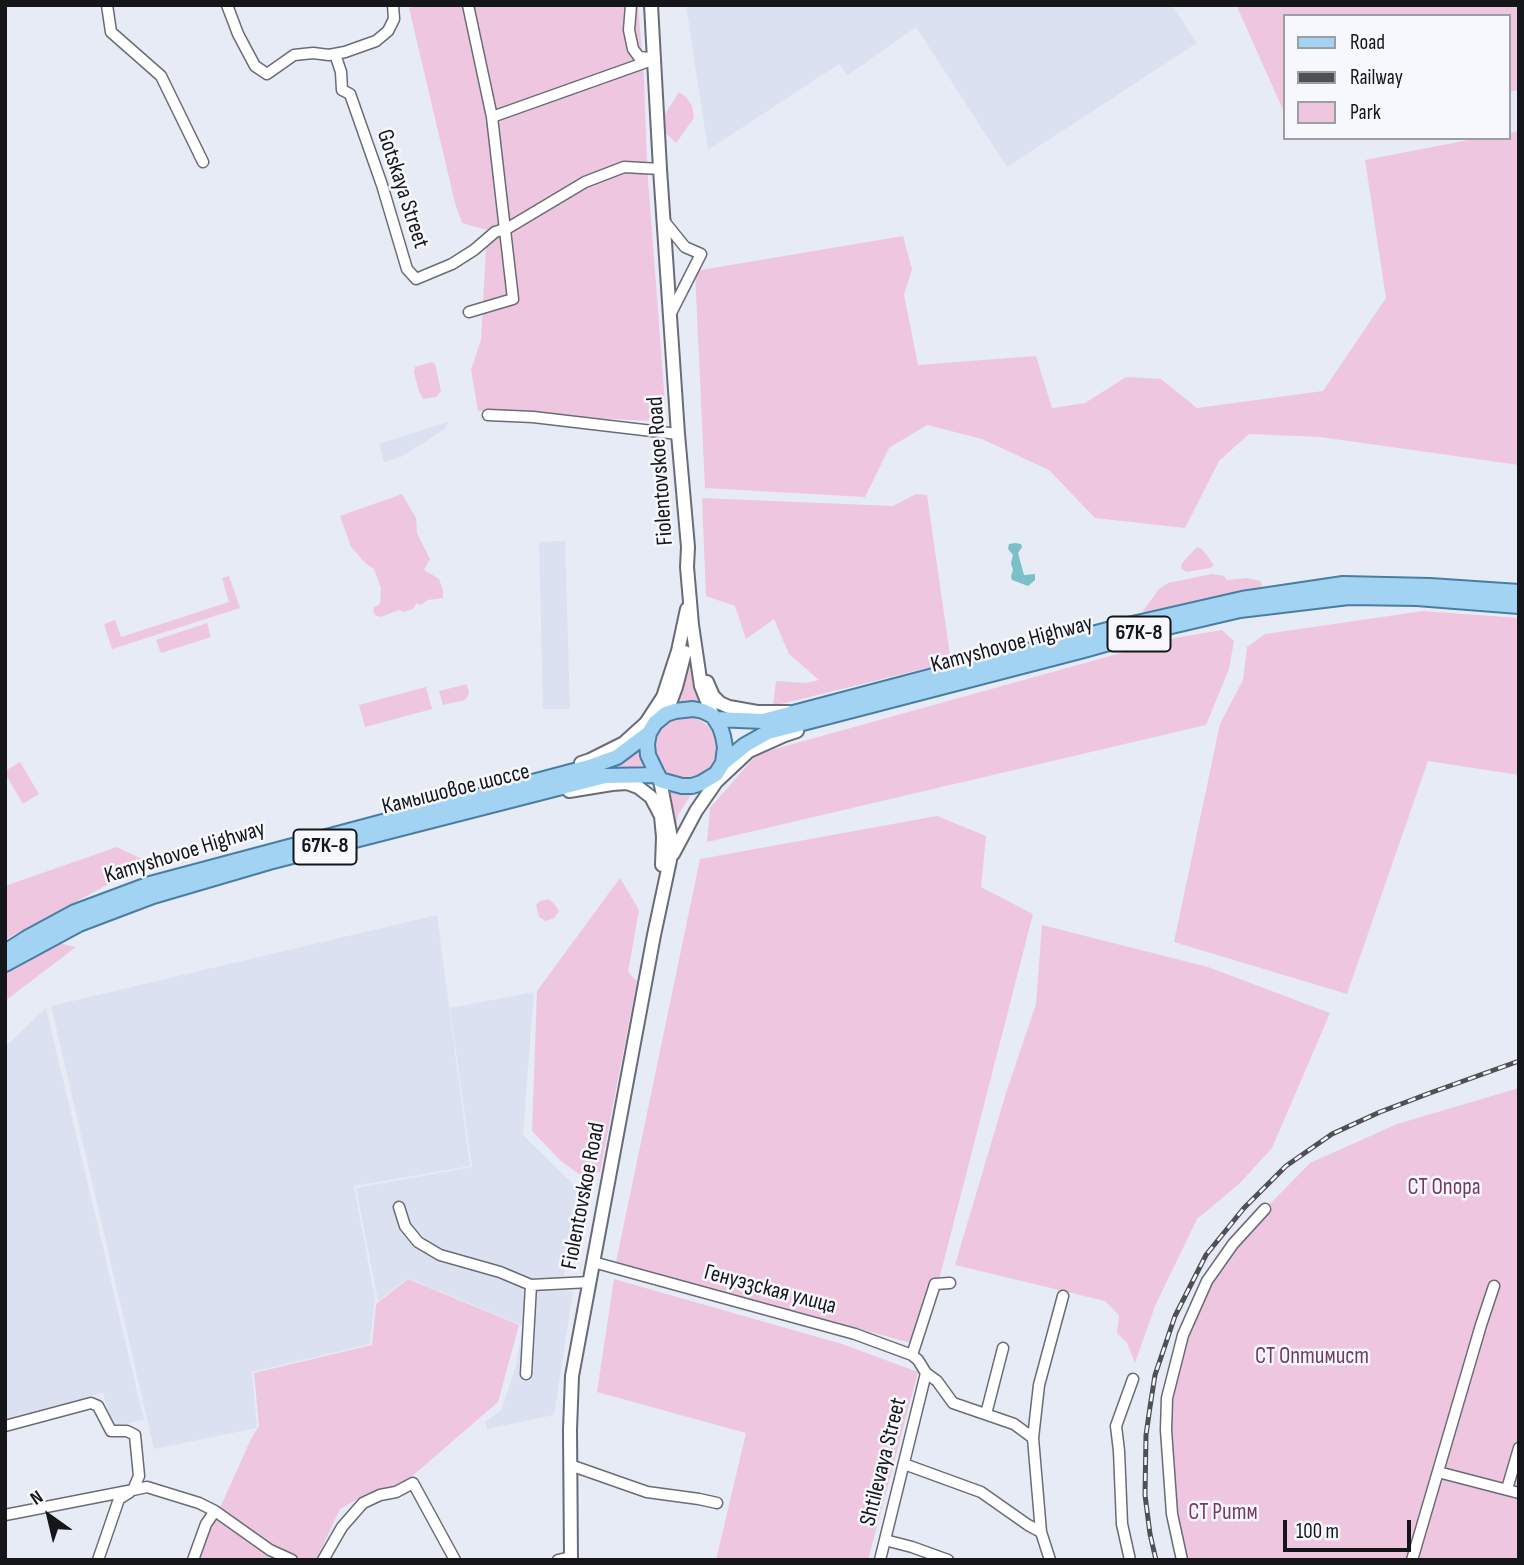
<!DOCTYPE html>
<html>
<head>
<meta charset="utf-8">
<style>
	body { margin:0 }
	#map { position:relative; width:1524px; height:1565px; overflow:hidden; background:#e7ebf5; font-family:"Sofia Sans Condensed",sans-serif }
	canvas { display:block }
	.frame { position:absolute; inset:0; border:7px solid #151619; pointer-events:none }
	.legend { position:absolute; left:1283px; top:14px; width:228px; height:126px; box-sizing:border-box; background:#f6f8fe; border:2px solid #9c9ea2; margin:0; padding:9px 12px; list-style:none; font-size:21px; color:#151619 }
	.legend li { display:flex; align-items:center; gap:14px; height:35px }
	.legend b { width:35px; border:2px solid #9c9ea2 }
	.north { position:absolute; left:14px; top:1481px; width:70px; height:70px; -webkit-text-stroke:5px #f6f8fe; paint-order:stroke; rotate:326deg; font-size:19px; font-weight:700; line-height:28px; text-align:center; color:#151619 }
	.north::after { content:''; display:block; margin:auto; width:24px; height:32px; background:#151619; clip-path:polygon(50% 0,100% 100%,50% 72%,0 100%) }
	.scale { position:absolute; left:1283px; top:1520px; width:128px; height:32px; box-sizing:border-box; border:4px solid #151619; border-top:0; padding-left:9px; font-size:21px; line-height:24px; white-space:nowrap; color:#151619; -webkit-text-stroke:5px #f6f8fe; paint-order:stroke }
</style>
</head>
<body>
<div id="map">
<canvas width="1524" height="1565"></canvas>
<div class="frame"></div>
<ul class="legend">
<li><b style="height:9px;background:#a3d3f2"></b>Road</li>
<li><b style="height:9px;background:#4e5055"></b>Railway</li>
<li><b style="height:19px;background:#efc6e0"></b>Park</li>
</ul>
<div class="north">N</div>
<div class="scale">100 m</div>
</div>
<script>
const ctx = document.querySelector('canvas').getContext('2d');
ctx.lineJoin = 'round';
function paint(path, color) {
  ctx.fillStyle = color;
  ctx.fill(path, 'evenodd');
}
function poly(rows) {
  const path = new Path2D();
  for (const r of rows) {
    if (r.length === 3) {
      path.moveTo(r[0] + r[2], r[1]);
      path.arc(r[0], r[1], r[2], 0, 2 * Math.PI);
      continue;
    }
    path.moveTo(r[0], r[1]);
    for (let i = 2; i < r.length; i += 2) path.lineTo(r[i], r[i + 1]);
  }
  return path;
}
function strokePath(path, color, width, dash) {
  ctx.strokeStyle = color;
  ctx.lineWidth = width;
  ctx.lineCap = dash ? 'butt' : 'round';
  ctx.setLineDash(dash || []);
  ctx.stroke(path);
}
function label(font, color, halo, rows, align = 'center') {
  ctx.font = font + ' "Sofia Sans Condensed",sans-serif';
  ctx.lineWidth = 5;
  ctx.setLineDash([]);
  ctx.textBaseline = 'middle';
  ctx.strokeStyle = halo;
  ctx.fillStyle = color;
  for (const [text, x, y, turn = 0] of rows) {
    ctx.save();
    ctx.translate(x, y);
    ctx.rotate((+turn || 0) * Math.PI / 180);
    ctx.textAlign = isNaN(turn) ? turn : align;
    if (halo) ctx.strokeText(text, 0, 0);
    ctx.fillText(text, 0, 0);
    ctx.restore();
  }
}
const built = poly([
	[686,5,1172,5,1197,43,1007,167,916,27,848,75,839,64,708,150],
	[448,422,445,429,401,457,384,462,379,444],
	[565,541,570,709,543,709,539,542],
	[437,915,470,1166,354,1186,375,1299,370,1344,252,1372,257,1428,154,1449,51,1006],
	[534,992,523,1135,581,1192,561,1289,573,1292,554,1415,487,1429,485,1422,501,1410,515,1369,523,1326,408,1278,378,1301,356,1188,472,1167,450,1008],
	[46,1008,144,1420,113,1426,103,1393,5,1419,5,1047]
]);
const green = poly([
	[420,5,638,5,644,78,647,166,665,403,650,421,478,411,471,370,481,340,487,230,462,223,455,203,409,8],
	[1238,5,1519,5,1519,90,1508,92,1508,16,1284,16,1284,112,1238,9],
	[679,92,686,97,692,106,694,118,676,143,664,131,660,122],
	[1519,131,1519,465,1320,437,1249,434,1219,461,1185,528,1095,518,1049,470,982,439,927,425,889,448,865,497,705,488,695,271,903,236,912,269,904,295,918,365,1036,356,1052,408,1085,403,1126,377,1161,379,1197,408,1323,391,1386,298,1365,160,1479,138,1508,138,1508,133],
	[431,362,435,364,441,391,436,397,423,399,419,391,414,372,415,367],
	[402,494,416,518,417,533,430,559,424,570,439,579,443,590,443,598,428,600,420,605,417,603,413,609,404,612,399,610,381,617,375,615,373,612,374,607,380,604,381,588,374,569,365,563,351,547,340,516],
	[916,494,927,495,951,662,773,706,776,681,806,683,819,680,789,654,774,619,746,639,735,606,706,596,702,498,893,506],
	[1197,547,1202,549,1214,565,1210,568,1186,572,1181,568,1182,563],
	[1212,574,1224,576,1227,580,1247,578,1260,581,1262,584,1261,588,1146,614,1143,611,1159,589,1168,583],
	[229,576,240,608,112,649,104,624,115,620,121,637,229,602,222,578],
	[1423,611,1519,618,1519,775,1428,761,1347,994,1174,942,1220,724,1243,680,1247,647,1265,634],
	[207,623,211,637,161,653,156,640],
	[1222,630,1234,641,1229,669,1206,725,707,842,710,808,757,754,1175,638],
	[690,646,707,709,673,706],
	[467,684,469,694,465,700,443,705,439,691],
	[426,687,432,709,365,727,359,705],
	[686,748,31],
	[643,744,650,771,602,769],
	[20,762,39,794,23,804,5,773,5,771],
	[665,787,694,790,678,815,676,827,672,827],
	[937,816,986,836,981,887,1033,914,922,1346,616,1262,700,859],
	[117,847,148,862,143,869,103,887,5,940,5,886],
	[620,878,639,910,628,972,637,981,600,1172,579,1174,561,1161,532,1131,537,991],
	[549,899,556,906,559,911,554,918,546,921,539,917,536,905,540,901],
	[1042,925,1208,967,1330,1013,1272,1148,1239,1184,1197,1219,1155,1306,1135,1363,1127,1343,1117,1333,1119,1315,1105,1301,955,1265,1006,1093,1036,1004],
	[54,942,76,947,5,1001,5,971],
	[1519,1088,1519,1486,1451,1474,1519,1493,1519,1560,1182,1560,1167,1447,1167,1398,1183,1335,1207,1281,1265,1209,1310,1163,1397,1124],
	[408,1279,519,1325,498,1402,403,1484,366,1494,340,1509,316,1560,199,1560,209,1532,252,1437,259,1426,254,1373,372,1345,376,1304],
	[614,1279,842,1344,918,1372,868,1560,716,1560,746,1433,597,1392]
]);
const water = poly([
	[1015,543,1021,544,1022,547,1018,553,1024,575,1035,574,1035,580,1028,586,1012,580,1011,576,1013,570,1011,563,1013,555,1008,549,1009,544]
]);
const street = poly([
	[107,5,111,32,161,76,203,162],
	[227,5,238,34,255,66,267,74,294,55,313,53,329,55,345,52,376,41,388,31,394,19,393,5],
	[468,5,492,117,513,299,469,312],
	[631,5,629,30,633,49,639,57,650,58],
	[335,54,341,72,342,90,350,94,382,185,407,269,416,279,452,264,474,250,495,232,508,228,585,182,624,167,660,169],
	[492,117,655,59],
	[664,221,685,247,701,254,670,315],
	[488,415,533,417,678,434],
	[399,1207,405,1226,418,1242,440,1255,500,1272,531,1285,590,1282],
	[593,1262,855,1334,912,1355,918,1360,926,1373,937,1381,953,1403,1014,1424,1033,1438],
	[912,1355,935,1284,950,1283],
	[526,1374,531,1285],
	[986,1414,1003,1348],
	[5,1426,91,1403,98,1406,111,1431,127,1431,135,1435,139,1476,133,1490,147,1487,199,1503,215,1511,270,1550,292,1560],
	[904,1464,981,1492,1028,1525,1041,1532],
	[570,1465,647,1492,699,1499,717,1503],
	[1438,1472,1519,1493],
	[1507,1489,1519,1448],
	[5,1515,133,1490],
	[885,1540,912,1547,948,1560],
	[98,1560,119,1499,130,1492],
	[193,1560,206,1524,215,1511],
	[323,1560,342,1527,363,1503,380,1495,396,1492,413,1483,455,1560],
	[558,1560,571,1557],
	[880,1560,926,1373],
	[1050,1560,1041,1532,1033,1438,1039,1385,1063,1296],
	[1130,1560,1122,1524,1119,1451,1116,1426,1133,1379],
	[1182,1560,1172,1514,1166,1430,1167,1398,1183,1335,1207,1281,1233,1244,1265,1209],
	[1412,1560,1481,1325,1494,1286]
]);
const secondary = poly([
	[651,5,660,169,678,434,688,547,687,567,692,625,701,686,713,716],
	[707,682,713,696,720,703,729,707,757,712,788,712],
	[666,714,676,687,685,652],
	[581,763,590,760,624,743,646,723,663,697,678,651,687,609],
	[569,791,612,784,627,783,638,787,651,797,661,816,663,837,662,865],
	[673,854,696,811,716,782,749,751,785,735,797,731],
	[571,1560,570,1430,572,1376,654,935,670,860,672,843,660,780]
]);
const primary = poly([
	[715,719,763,721,1115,628,1242,599,1343,584,1430,586,1519,592],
	[723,763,745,745,768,732,1084,650,1163,628,1240,610,1349,597,1417,598,1519,606],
	[5,952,27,938,75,912,150,884,589,767,617,757,649,733,655,723,666,714,675,711,693,709,703,711,713,716,720,727,723,736,725,747,723,763,716,774,701,783,692,786,682,786,660,780,648,755,647,744,649,733],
	[5,964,79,924,153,896,269,862,605,776,658,775]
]);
const rail = poly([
	[1156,1560,1150,1534,1145,1495,1146,1435,1150,1407,1155,1375,1175,1316,1206,1255,1244,1208,1286,1166,1332,1134,1380,1112,1430,1093,1519,1061]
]);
const shields = [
	[1139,634,63],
	[325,847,63]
];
const shieldNames = [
	["67К-8",1139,634],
	["67К-8",325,847]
];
const streetNames = [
	["Gotskaya Street",402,189,72],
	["Fiolentovskoe Road",661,471,-94],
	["Kamyshovoe Highway",1012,645,-15],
	["Камышовое шоссе",456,790,-14],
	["Kamyshovoe Highway",185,853,-17],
	["Fiolentovskoe Road",584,1196,-79],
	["Генуэзская улица",770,1290,15],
	["Shtilevaya Street",884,1462,-76]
];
const parkNames = [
	["СТ Опора",1444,1188],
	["СТ Оптимист",1312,1357],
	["СТ Ритм",1223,1513]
];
paint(built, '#dce1f2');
paint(green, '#efc6e0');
paint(water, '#7bbfc7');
strokePath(street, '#696c75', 13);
strokePath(secondary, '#696c75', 16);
strokePath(primary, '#497ea1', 18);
strokePath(street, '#fff', 10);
strokePath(secondary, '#fff', 12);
strokePath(primary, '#a3d3f2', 14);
strokePath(rail, '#4e5055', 5);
strokePath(rail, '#f6f8fe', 2.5, [8]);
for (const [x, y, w] of shields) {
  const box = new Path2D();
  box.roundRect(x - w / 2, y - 17.5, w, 35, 5);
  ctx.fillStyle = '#f6f8fe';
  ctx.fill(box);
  strokePath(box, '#151619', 2);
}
label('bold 21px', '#151619', null, shieldNames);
label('23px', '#151619', '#f6f8fe', streetNames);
label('23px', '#743962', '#f6f8fe', parkNames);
</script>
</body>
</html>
